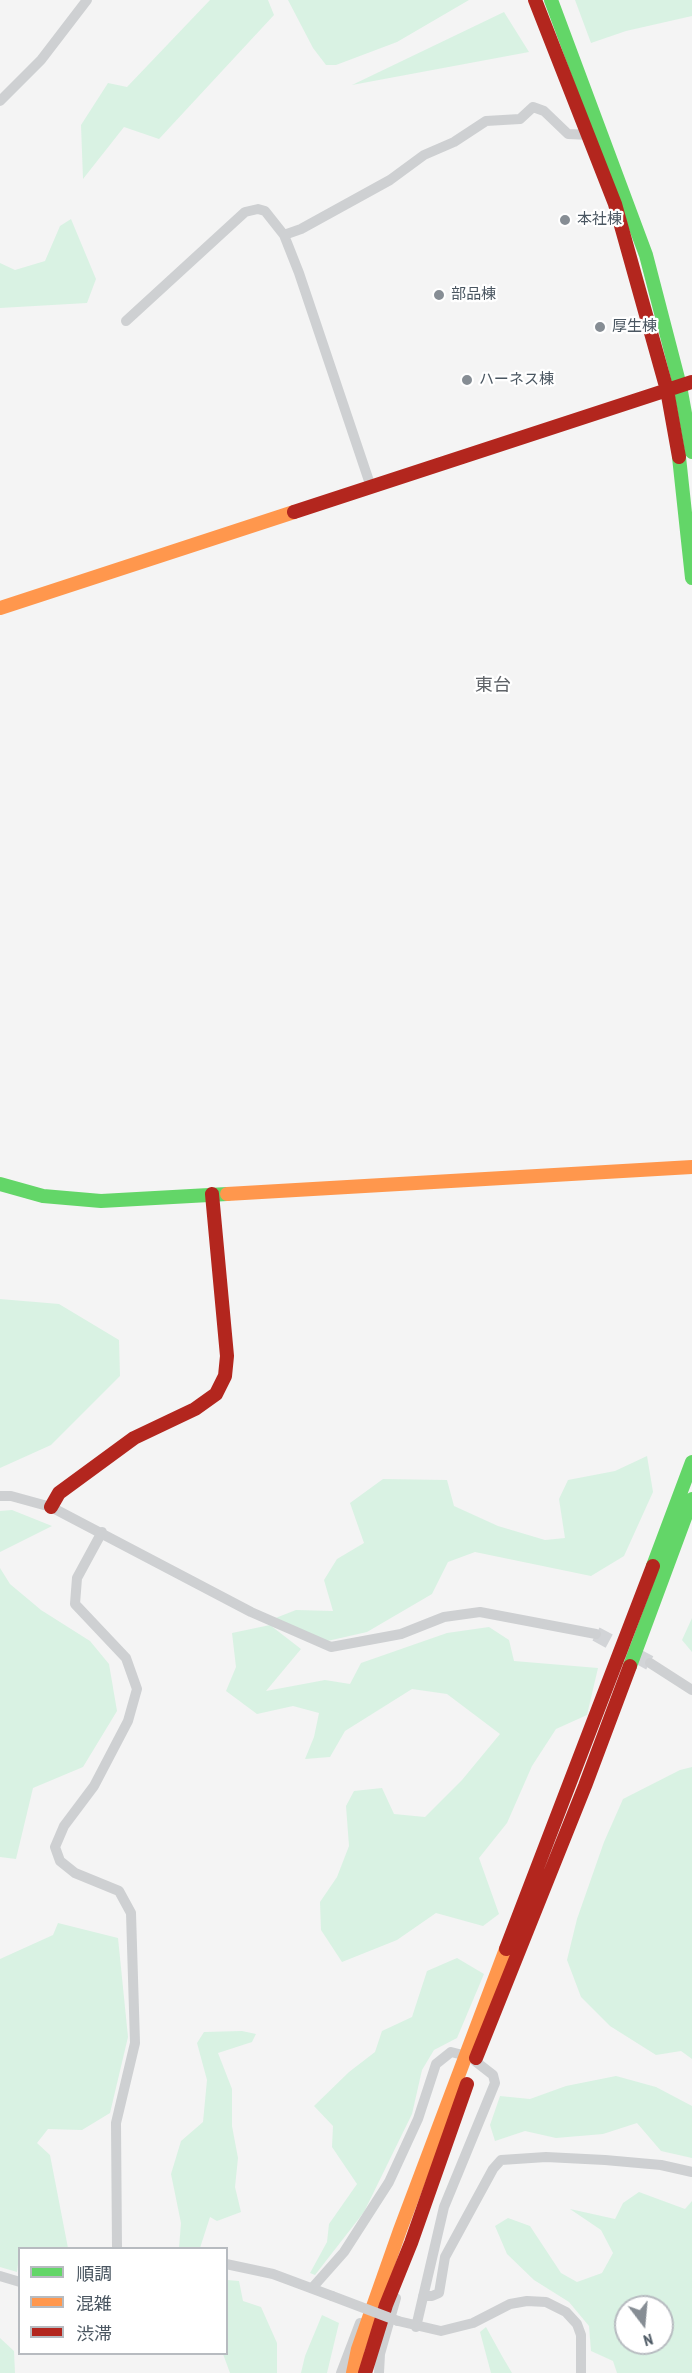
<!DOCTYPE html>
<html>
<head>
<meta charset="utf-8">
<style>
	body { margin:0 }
	#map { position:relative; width:692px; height:2373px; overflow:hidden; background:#f4f4f4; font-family:"PT Sans Narrow","Noto Sans JP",sans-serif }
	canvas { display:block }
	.legend { position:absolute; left:18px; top:2247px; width:210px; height:108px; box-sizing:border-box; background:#fff; border:2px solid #b7bbc0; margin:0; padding:8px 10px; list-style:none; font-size:18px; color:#4a5661 }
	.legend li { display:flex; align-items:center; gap:12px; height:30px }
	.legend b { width:30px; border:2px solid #b7bbc0 }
	.north { position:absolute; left:614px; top:2295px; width:60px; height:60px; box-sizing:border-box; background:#fff; border:2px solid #b7bbc0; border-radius:50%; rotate:164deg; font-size:16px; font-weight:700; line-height:24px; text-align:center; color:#4a5661 }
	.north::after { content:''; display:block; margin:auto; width:21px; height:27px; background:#868d94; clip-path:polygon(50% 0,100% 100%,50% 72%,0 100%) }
</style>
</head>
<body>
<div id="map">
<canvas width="692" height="2373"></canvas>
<ul class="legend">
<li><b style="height:8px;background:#63d668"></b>順調</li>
<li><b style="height:8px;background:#ff974d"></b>混雑</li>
<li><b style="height:8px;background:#b3261e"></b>渋滞</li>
</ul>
<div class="north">N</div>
</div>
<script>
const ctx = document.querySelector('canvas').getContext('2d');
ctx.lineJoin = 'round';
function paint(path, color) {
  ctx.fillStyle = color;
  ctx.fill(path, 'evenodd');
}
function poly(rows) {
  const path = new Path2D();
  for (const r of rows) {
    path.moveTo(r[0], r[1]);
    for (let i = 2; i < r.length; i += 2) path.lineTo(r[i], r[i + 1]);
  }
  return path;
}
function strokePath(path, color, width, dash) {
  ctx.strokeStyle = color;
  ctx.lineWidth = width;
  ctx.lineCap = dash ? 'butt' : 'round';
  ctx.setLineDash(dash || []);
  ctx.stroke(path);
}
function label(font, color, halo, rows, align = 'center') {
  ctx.font = font + ' "PT Sans Narrow","Noto Sans JP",sans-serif';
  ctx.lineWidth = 4.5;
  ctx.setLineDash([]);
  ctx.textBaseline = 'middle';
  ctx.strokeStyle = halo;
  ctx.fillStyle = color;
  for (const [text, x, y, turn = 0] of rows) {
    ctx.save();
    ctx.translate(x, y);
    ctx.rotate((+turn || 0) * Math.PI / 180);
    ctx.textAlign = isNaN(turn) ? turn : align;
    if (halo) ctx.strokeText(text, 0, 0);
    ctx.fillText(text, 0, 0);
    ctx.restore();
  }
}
const green = poly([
	[210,0,268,0,274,15,159,139,124,127,83,179,81,125,108,83,127,87],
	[288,0,469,0,397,42,336,65,326,65,313,48],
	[575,0,692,0,692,16,626,31,591,43],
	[504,12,529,52,352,85],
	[71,219,96,279,87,303,0,308,0,263,15,270,45,261,60,226],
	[0,1299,59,1304,119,1340,120,1376,51,1445,0,1468],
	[647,1456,653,1492,624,1556,591,1576,475,1552,448,1562,432,1594,367,1632,323,1642,273,1619,296,1610,333,1611,324,1580,337,1559,364,1543,350,1503,383,1479,447,1480,454,1506,498,1526,545,1540,565,1538,559,1499,568,1480,615,1471],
	[12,1510,52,1526,0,1552,0,1511],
	[0,1568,10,1584,41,1610,90,1641,109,1664,117,1711,83,1767,33,1788,16,1859,0,1857],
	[692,1618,692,1652,682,1640],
	[270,1625,301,1649,266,1691,325,1680,350,1684,361,1663,447,1633,489,1627,509,1640,514,1661,598,1668,587,1715,556,1729,532,1766,507,1823,479,1858,499,1914,483,1926,436,1913,397,1940,342,1962,321,1930,320,1902,337,1877,349,1846,346,1806,354,1791,382,1788,394,1814,425,1817,462,1780,500,1734,447,1694,412,1689,345,1731,330,1757,305,1759,314,1737,319,1713,293,1706,257,1714,226,1691,236,1667,232,1633],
	[692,1767,692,2059,681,2051,656,2055,610,2026,581,1997,567,1960,577,1919,604,1842,623,1799,680,1770],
	[58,1923,118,1938,128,2037,110,2113,82,2130,48,2129,37,2143,50,2155,68,2248,20,2248,17,2272,0,2267,0,1959,53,1935],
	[457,1958,484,1974,457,2038,434,2050,422,2070,412,2114,364,2212,315,2275,310,2273,327,2242,329,2224,357,2184,332,2147,333,2126,314,2106,349,2072,375,2052,382,2031,412,2017,427,1971],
	[242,2031,256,2034,252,2042,218,2053,232,2089,232,2126,238,2158,235,2187,241,2212,217,2221,210,2217,200,2248,179,2248,181,2223,171,2174,181,2141,203,2122,207,2080,197,2043,204,2032],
	[616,2076,656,2087,692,2106,692,2158,661,2151,637,2123,603,2134,556,2138,525,2131,495,2141,490,2125,500,2096,530,2099,566,2086],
	[639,2192,685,2209,692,2201,692,2373,617,2373,613,2361,591,2351,589,2326,569,2302,534,2280,507,2254,495,2226,508,2218,530,2226,561,2273,577,2282,602,2273,613,2253,601,2230,570,2209,615,2219,623,2203],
	[626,2307,662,2307,662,2343,626,2343],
	[227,2280,239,2281,243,2301,261,2307,277,2343,277,2373,230,2373,223,2354,226,2354],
	[322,2315,339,2323,327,2373,301,2373,305,2356],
	[486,2327,502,2356,512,2373,491,2373,480,2332],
	[0,2338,14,2351,15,2373,0,2373]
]);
const secondaryTunnel = poly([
	[596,1634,650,1663]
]);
const street = poly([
	[0,101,41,60,87,0],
	[284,235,301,229,390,180,424,155,454,142,486,121,520,119,533,107,544,111,568,134,590,135],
	[126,321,245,212,258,209,265,211,284,235,299,273,371,487],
	[0,1496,11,1496,51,1507,251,1612,331,1647,401,1634,444,1617,480,1612,596,1634],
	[102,1532,77,1578,75,1604,126,1658,137,1689,128,1721,94,1786,64,1826,55,1847,60,1861,75,1873,119,1891,131,1913,135,2043,116,2123,117,2248],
	[650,1663,692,1690],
	[226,2264,273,2274,332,2296],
	[0,2276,20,2282],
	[313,2287,344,2252,389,2182,418,2119,436,2064,451,2052,467,2056],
	[423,2296,432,2296,439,2293,445,2257,493,2169,501,2160,546,2157,605,2160,661,2165,692,2172],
	[398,2321,441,2331,473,2323,510,2304,527,2301,546,2302,566,2312,577,2324,581,2335,581,2373],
	[416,2327,444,2207,495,2083,493,2075,475,2061],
	[341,2373,360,2323],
	[379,2373,380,2354,396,2298]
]);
const fast = poly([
	[551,0,646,255,680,386,692,452],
	[679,457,692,578],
	[0,1184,43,1196,101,1201,227,1194],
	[653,1566,692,1462],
	[630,1666,692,1499]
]);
const slow = poly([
	[0,608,294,512],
	[227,1194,692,1167],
	[353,2373,358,2349,400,2230,506,1949]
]);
const jam = poly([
	[535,0,615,204,667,390,679,457],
	[294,512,692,382],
	[51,1507,59,1493,134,1438,195,1409,216,1394,225,1376,227,1356,212,1194],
	[506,1949,653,1566],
	[476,2058,585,1786,630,1666],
	[365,2373,386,2305,411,2243,467,2084]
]);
const streetBridge = poly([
	[332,2296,398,2321]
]);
const markers = [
	[565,220,6,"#868d94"],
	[439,295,6,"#868d94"],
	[600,327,6,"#868d94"],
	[467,380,6,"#868d94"]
];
const poiNames = [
	["本社棟",577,220],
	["部品棟",451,295],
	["厚生棟",612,327],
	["ハーネス棟",479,380]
];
const quarterNames = [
	["東台",493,686]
];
paint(green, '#d9f2e3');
strokePath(secondaryTunnel, '#d2d4d7', 15, [15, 8]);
strokePath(street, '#ced0d2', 10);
strokePath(fast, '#63d668', 14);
strokePath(slow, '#ff974d', 14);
strokePath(jam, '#b3261e', 14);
strokePath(streetBridge, '#ced0d2', 10);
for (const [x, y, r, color] of markers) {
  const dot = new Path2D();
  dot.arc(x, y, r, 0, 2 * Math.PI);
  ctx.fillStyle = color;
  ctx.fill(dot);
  strokePath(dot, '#fff', 2);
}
label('15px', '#4a5661', '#fff', poiNames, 'left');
label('18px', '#5f6368', '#fff', quarterNames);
</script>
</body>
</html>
